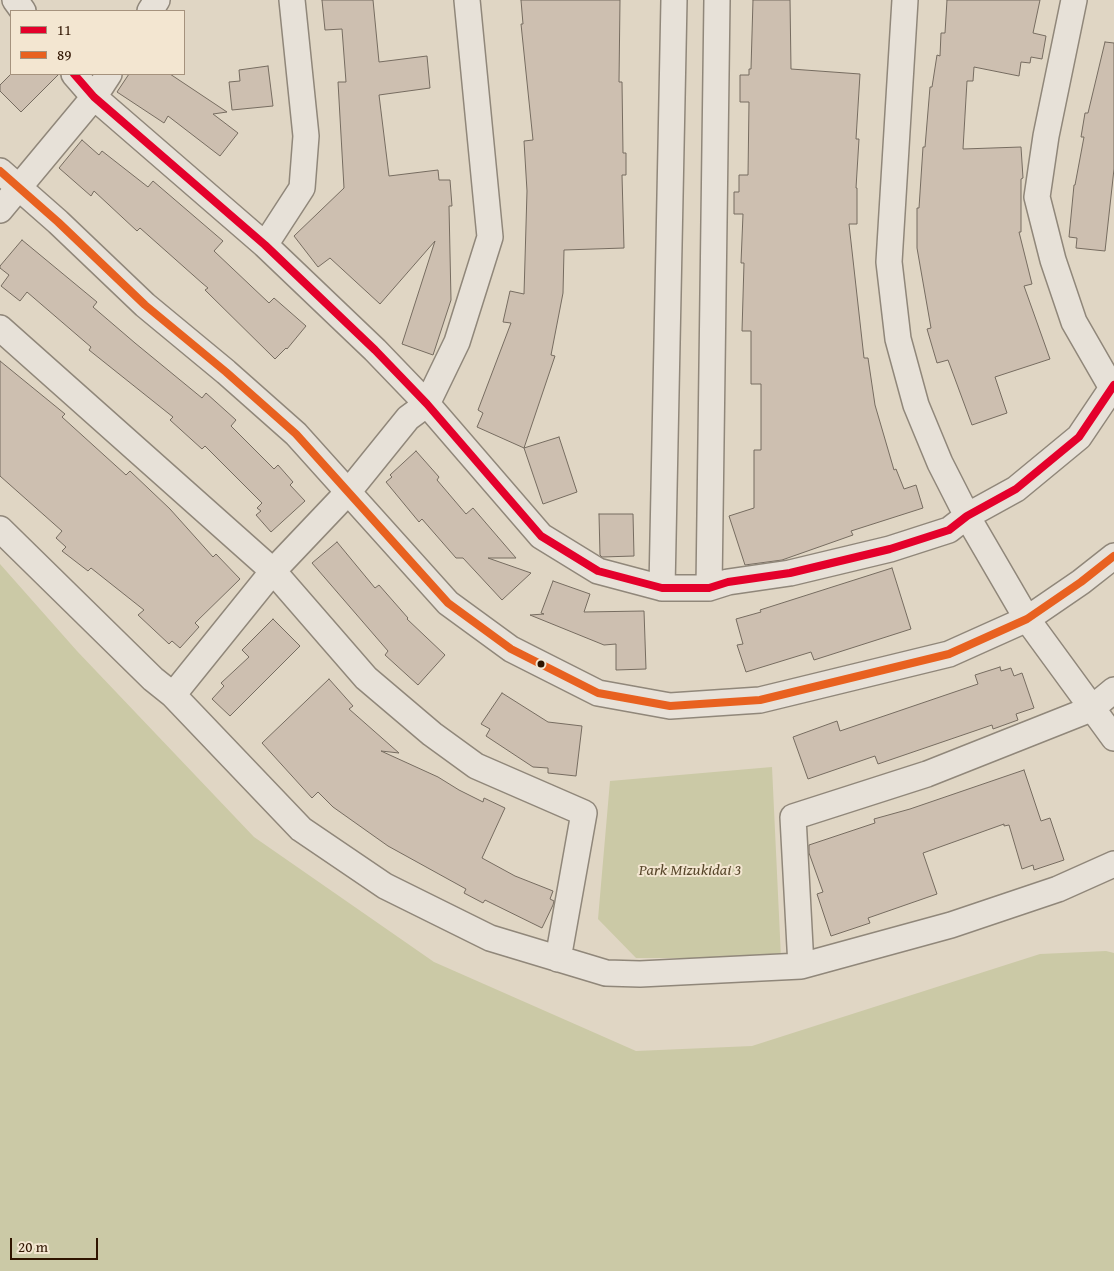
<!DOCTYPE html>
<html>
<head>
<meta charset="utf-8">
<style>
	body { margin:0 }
	#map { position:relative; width:1114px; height:1271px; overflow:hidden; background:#e0d6c4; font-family:"Gentium Book Plus",serif }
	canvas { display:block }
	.legend { position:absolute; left:10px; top:10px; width:175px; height:65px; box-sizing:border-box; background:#f3e6d1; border:1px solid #a5927d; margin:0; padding:6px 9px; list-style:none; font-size:15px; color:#2f1400 }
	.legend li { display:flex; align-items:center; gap:10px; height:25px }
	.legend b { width:25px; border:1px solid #a5927d }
	.scale { position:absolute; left:10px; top:1238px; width:88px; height:22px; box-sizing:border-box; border:2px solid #2f1400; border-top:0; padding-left:6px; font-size:15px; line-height:18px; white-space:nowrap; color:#2f1400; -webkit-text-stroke:4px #f3e6d1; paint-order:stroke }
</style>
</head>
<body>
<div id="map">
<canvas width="1114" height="1271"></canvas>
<ul class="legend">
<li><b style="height:6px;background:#e4002b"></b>11</li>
<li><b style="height:6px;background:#e86120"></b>89</li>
</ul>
<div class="scale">20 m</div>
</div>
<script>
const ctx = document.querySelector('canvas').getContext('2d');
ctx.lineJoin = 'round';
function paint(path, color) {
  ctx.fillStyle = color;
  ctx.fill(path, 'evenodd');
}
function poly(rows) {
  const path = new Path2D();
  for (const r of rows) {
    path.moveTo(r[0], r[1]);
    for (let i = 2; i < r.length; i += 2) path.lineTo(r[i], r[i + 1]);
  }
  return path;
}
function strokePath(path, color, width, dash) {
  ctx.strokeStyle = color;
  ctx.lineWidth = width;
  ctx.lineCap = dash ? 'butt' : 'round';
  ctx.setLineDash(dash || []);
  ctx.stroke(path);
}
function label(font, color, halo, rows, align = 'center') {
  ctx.font = font + ' "Gentium Book Plus",serif';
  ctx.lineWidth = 4;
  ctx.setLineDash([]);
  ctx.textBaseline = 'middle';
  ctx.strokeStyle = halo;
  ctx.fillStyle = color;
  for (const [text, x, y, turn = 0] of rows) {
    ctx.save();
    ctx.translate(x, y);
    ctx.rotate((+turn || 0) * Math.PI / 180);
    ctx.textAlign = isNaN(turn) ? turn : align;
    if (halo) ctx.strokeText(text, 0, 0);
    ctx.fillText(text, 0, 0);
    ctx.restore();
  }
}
const green = poly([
	[0,564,77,651,254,837,434,962,636,1051,752,1046,1040,954,1106,951,1114,953,1114,1271,0,1271],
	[772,767,781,958,636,958,598,919,610,781]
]);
const building = poly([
	[322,0,373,0,379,62,427,56,430,88,379,95,389,176,438,170,439,180,450,180,452,206,449,206,451,300,433,355,402,344,435,241,380,304,330,258,318,267,294,236,344,188,338,82,346,82,342,29,325,30,322,0],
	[521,0,620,0,619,82,622,82,623,153,626,153,626,175,622,175,624,248,564,250,563,293,551,355,555,356,524,448,477,427,483,413,478,410,511,323,503,322,510,291,524,294,527,191,524,141,533,140,521,24,523,24,521,0],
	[753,0,790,0,791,69,860,74,856,139,859,139,856,188,857,188,857,224,849,224,864,358,868,358,875,405,894,470,896,469,904,489,916,485,923,508,851,531,853,535,782,560,745,565,729,516,754,508,754,450,761,450,761,384,751,384,751,331,742,331,744,263,741,263,743,214,734,214,734,192,739,192,739,175,748,175,749,102,740,102,740,75,749,75,749,69,751,69,753,0],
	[947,0,1040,0,1033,33,1046,36,1042,59,1031,57,1030,63,1021,62,1019,76,974,67,973,81,967,81,963,149,1021,147,1023,178,1021,179,1021,232,1019,232,1032,284,1024,286,1050,359,995,377,1007,413,972,425,948,360,937,363,927,329,931,328,917,248,917,208,919,208,923,147,925,147,930,87,932,87,937,55,940,56,941,33,945,33,947,0],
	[1105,42,1114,43,1114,169,1105,251,1076,248,1077,238,1069,237,1074,185,1075,185,1084,137,1081,137,1085,113,1088,113,1105,42],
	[268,66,273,106,232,110,229,82,240,81,239,70,268,66],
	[11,74,59,74,21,112,0,91,0,85,11,74],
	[129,74,170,74,227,112,213,114,238,133,220,156,168,116,164,123,117,92,129,74],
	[82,140,99,155,102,151,148,187,153,181,223,241,214,251,269,303,274,298,306,326,287,349,286,348,275,359,205,290,208,288,202,283,140,228,137,231,94,191,91,196,59,168,82,140],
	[22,240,97,302,93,307,135,343,202,398,206,393,236,420,231,426,274,469,278,465,293,482,290,485,305,501,271,532,256,515,261,511,257,508,262,503,205,446,202,449,170,420,173,417,89,350,91,347,27,292,20,301,1,286,9,275,0,268,0,266,22,240],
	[0,361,65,414,62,417,126,475,130,471,170,509,213,557,216,554,240,579,195,623,199,627,180,648,172,641,169,644,138,615,144,610,91,568,88,571,62,551,66,547,56,538,62,531,0,476,0,361],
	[559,437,577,492,543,504,524,448,559,437],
	[416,451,439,477,437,480,466,514,473,508,516,558,488,558,531,573,502,600,463,558,456,558,422,519,419,522,386,482,392,477,390,475,416,451],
	[599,514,633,514,634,556,602,557,600,555,599,514],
	[337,542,375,588,379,585,408,618,407,619,445,655,418,685,385,655,388,651,312,563,337,542],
	[892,568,911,629,814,660,811,652,746,672,737,645,743,644,736,619,761,612,760,610,892,568],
	[553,581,590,594,584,612,644,611,646,669,616,670,616,644,604,645,530,615,544,614,541,613,553,581],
	[273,619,300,646,230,716,212,699,224,686,221,683,249,657,242,650,273,619],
	[1000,667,1001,671,1011,668,1014,676,1022,673,1034,708,1016,714,1018,720,993,729,992,725,878,764,875,756,808,779,793,737,837,721,840,731,978,684,975,675,1000,667],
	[329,679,353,706,349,709,399,753,381,751,438,777,459,790,483,802,484,798,505,808,482,858,515,876,553,891,550,899,554,901,553,905,542,928,485,900,483,903,464,893,466,889,388,846,333,807,318,792,312,798,262,743,329,679],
	[502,693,548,722,582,726,576,776,548,773,548,768,533,767,486,736,490,729,481,724,502,693],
	[1024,770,1041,821,1050,818,1064,860,1034,870,1033,865,1022,869,1009,825,1004,826,1004,824,923,853,937,894,868,918,870,923,831,936,817,894,823,892,809,853,809,845,875,823,874,819,910,809,1024,770]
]);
const minor = poly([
	[15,0,23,11],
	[467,0,490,237,457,342,427,404,408,418,349,491,273,571,173,695,301,829,385,886,490,938,606,973,640,974,801,966,951,925,1058,889,1114,864],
	[905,0,889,262,898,339,916,405,940,463,967,516,1027,619,1114,738],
	[1074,0,1046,136,1037,197,1053,260,1074,322,1112,388],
	[150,11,157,0],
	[74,74,94,97,265,245,375,350,427,404,541,536,598,571,662,588,709,588,728,582,790,573,890,549,949,530,967,516,1016,489,1079,437,1114,385],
	[0,171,58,222,145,305,226,372,296,434,448,603,511,649,598,693,670,706,760,700,949,654,1027,619,1081,582,1114,556],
	[0,210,94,97,109,74],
	[265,245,302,188,306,136,292,0],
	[0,328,273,571,366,678,432,734,476,766,584,813,558,959],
	[0,529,153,679,173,695],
	[662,588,674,0],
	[709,588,717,0],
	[801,966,793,817,927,774,1091,709,1114,690]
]);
const bus1 = poly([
	[74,74,94,97,265,245,375,350,427,404,541,536,598,571,662,588,709,588,728,582,790,573,890,549,949,530,967,516,1016,489,1079,437,1114,385]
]);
const bus2 = poly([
	[0,171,58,222,145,305,226,372,296,434,448,603,511,649,598,693,670,706,760,700,949,654,1027,619,1081,582,1114,556]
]);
const markers = [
	[541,664,4.5,"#2f1400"]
];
const parkNames = [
	["Park Mizukidai 3",690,871]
];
paint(green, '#cbc9a6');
paint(building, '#cdbfb0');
strokePath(building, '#766c60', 1);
strokePath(minor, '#90877a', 28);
strokePath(minor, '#e7e1d8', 25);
strokePath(bus1, '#e4002b', 8);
strokePath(bus2, '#e86120', 8);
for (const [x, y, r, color] of markers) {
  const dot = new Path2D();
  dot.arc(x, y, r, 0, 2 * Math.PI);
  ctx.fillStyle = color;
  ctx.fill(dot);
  strokePath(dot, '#f3e6d1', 2);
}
label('italic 16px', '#58472b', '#f3e6d1', parkNames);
</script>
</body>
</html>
